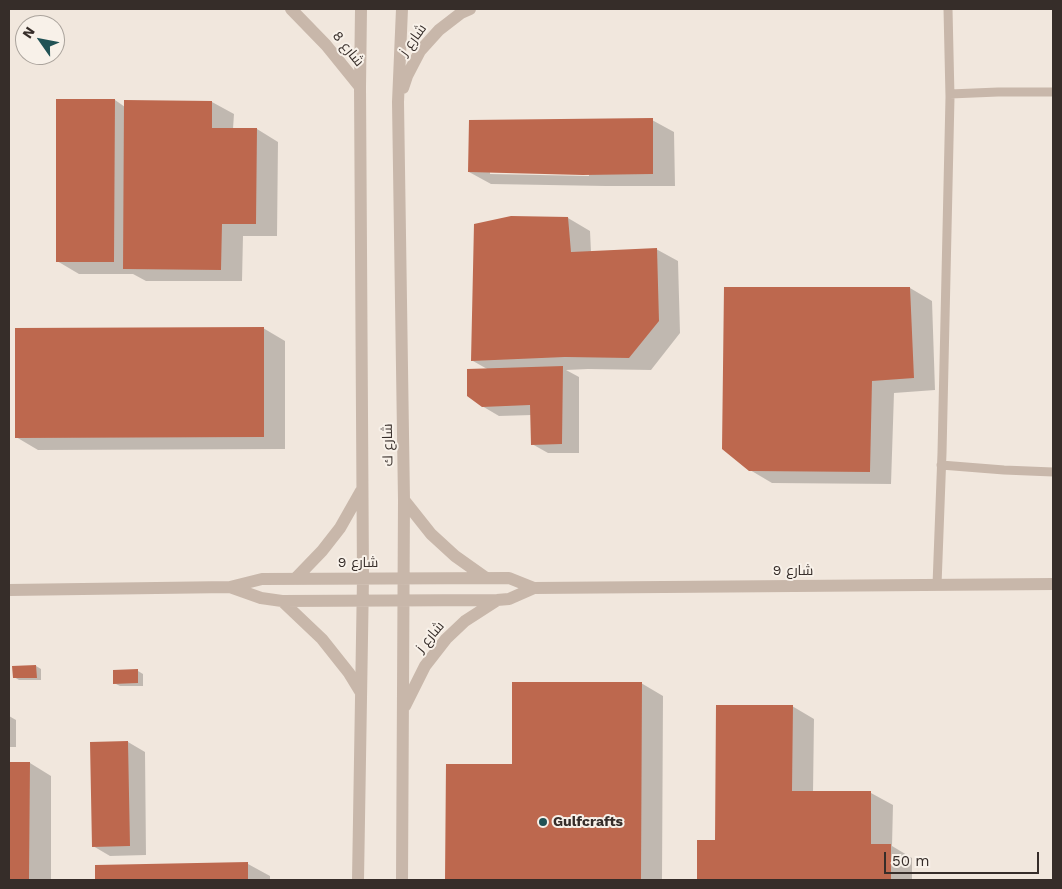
<!DOCTYPE html>
<html>
<head>
<meta charset="utf-8">
<style>
	body { margin:0 }
	#map { position:relative; width:1062px; height:889px; overflow:hidden; background:#f1e7dd; font-family:"Work Sans",sans-serif }
	canvas { display:block }
	.frame { position:absolute; inset:0; border:10px solid #362d29; pointer-events:none }
	.north { position:absolute; left:15px; top:15px; width:50px; height:50px; box-sizing:border-box; background:#f8f1e9; border:1px solid #aaa39c; border-radius:50%; rotate:303deg; font-size:14px; font-weight:700; line-height:20px; text-align:center; color:#362d29 }
	.north::after { content:''; display:block; margin:auto; width:18px; height:22px; background:#215255; clip-path:polygon(50% 0,100% 100%,50% 72%,0 100%) }
	.scale { position:absolute; left:884px; top:852px; width:155px; height:22px; box-sizing:border-box; border:2px solid #362d29; border-top:0; padding-left:6px; font-size:15px; line-height:18px; white-space:nowrap; color:#362d29; -webkit-text-stroke:4px #f8f1e9; paint-order:stroke }
</style>
</head>
<body>
<div id="map">
<canvas width="1062" height="889"></canvas>
<div class="frame"></div>
<div class="north">N</div>
<div class="scale">50 m</div>
</div>
<script>
const ctx = document.querySelector('canvas').getContext('2d');
ctx.lineJoin = 'round';
function paint(path, color) {
  ctx.fillStyle = color;
  ctx.fill(path, 'evenodd');
}
function poly(rows) {
  const path = new Path2D();
  for (const r of rows) {
    path.moveTo(r[0], r[1]);
    for (let i = 2; i < r.length; i += 2) path.lineTo(r[i], r[i + 1]);
  }
  return path;
}
function strokePath(path, color, width, dash) {
  ctx.strokeStyle = color;
  ctx.lineWidth = width;
  ctx.lineCap = dash ? 'butt' : 'round';
  ctx.setLineDash(dash || []);
  ctx.stroke(path);
}
function label(font, color, halo, rows, align = 'center') {
  ctx.font = font + ' "Work Sans",Cairo,sans-serif';
  ctx.lineWidth = 4;
  ctx.setLineDash([]);
  ctx.textBaseline = 'middle';
  ctx.strokeStyle = halo;
  ctx.fillStyle = color;
  for (const [text, x, y, turn = 0] of rows) {
    ctx.save();
    ctx.translate(x, y);
    ctx.rotate((+turn || 0) * Math.PI / 180);
    ctx.textAlign = isNaN(turn) ? turn : align;
    if (halo) ctx.strokeText(text, 0, 0);
    ctx.fillText(text, 0, 0);
    ctx.restore();
  }
}
const shadow = poly([
	[115,100,125,107,212,102,234,114,233,129,257,129,278,142,277,236,243,236,242,281,146,281,133,274,79,274,57,261],
	[652,120,674,132,675,186,605,186,491,184,469,172],
	[490,172,589,174,589,176,490,174],
	[568,218,590,231,591,252,656,249,678,261,680,333,651,370,588,369,566,370,579,377,579,453,548,453,532,444,532,415,499,416,482,406,489,370,473,361],
	[910,288,932,301,935,390,894,393,891,484,772,483,750,470],
	[263,328,285,341,285,449,38,450,16,437],
	[36,666,41,669,41,680,19,680,14,677,14,667],
	[138,671,143,674,143,686,120,686,114,683],
	[641,683,663,696,662,880,447,880,447,765,513,765],
	[792,706,814,719,813,793,871,793,893,805,892,846,912,858,912,880,698,880,698,842,716,842],
	[9,716,16,720,16,747,9,747],
	[128,742,145,752,146,855,110,856,93,846],
	[9,763,30,763,51,776,51,880,9,880],
	[248,864,270,876,270,880,96,880,96,866]
]);
const building = poly([
	[56,99,115,99,114,262,56,262],
	[124,100,212,101,212,128,257,128,256,224,222,224,221,270,123,269],
	[653,118,653,174,583,175,468,172,469,120],
	[511,216,568,217,571,252,657,248,659,321,629,358,565,357,471,361,474,224],
	[724,287,910,287,914,378,872,381,870,472,749,471,722,449],
	[264,327,264,437,15,438,15,328],
	[563,366,562,444,531,445,530,405,482,407,467,396,467,369],
	[36,665,37,678,13,678,12,666],
	[138,669,138,683,113,684,113,670],
	[512,682,642,682,641,880,445,880,446,764,512,764],
	[716,705,793,705,792,791,871,791,871,844,891,844,891,880,697,880,697,840,715,840],
	[128,741,130,846,92,847,90,742],
	[9,762,30,762,29,880,9,880],
	[248,862,248,880,95,880,95,865]
]);
const lane = poly([
	[950,94,998,92,1053,92],
	[941,465,1004,470,1053,472],
	[937,585,942,453,950,97,948,9]
]);
const street = poly([
	[291,9,326,45,360,87],
	[403,88,407,76,420,51,439,30,461,13,470,9],
	[404,500,431,534,455,556,486,578],
	[295,579,322,551,340,528,361,491],
	[230,587,261,598,282,601,497,600,509,599,534,588],
	[9,590,230,587,262,579,509,578,534,588,1053,584],
	[282,601,322,639,349,673,360,691],
	[405,706,425,666,446,639,465,621,496,601],
	[358,880,363,578,360,87,361,9],
	[402,880,404,500,398,102,402,9]
]);
const markers = [
	[543,822,5,"#215255"]
];
const streetNames = [
	["شارع ز",413,40,-54],
	["شارع 8",348,49,51],
	["شارع ك",388,445,-91],
	["شارع 9",358,563],
	["شارع 9",793,571],
	["شارع ز",430,637,-50]
];
const poiNames = [
	["Gulfcrafts",553,822]
];
paint(shadow, '#0003');
paint(building, '#bd684e');
strokePath(lane, '#c8b7aa', 9);
strokePath(street, '#c8b7aa', 12);
for (const [x, y, r, color] of markers) {
  const dot = new Path2D();
  dot.arc(x, y, r, 0, 2 * Math.PI);
  ctx.fillStyle = color;
  ctx.fill(dot);
  strokePath(dot, '#f8f1e9', 2);
}
label('14px', '#362d29', '#f8f1e9', streetNames);
label('bold 14px', '#362d29', '#f8f1e9', poiNames, 'left');
</script>
</body>
</html>
